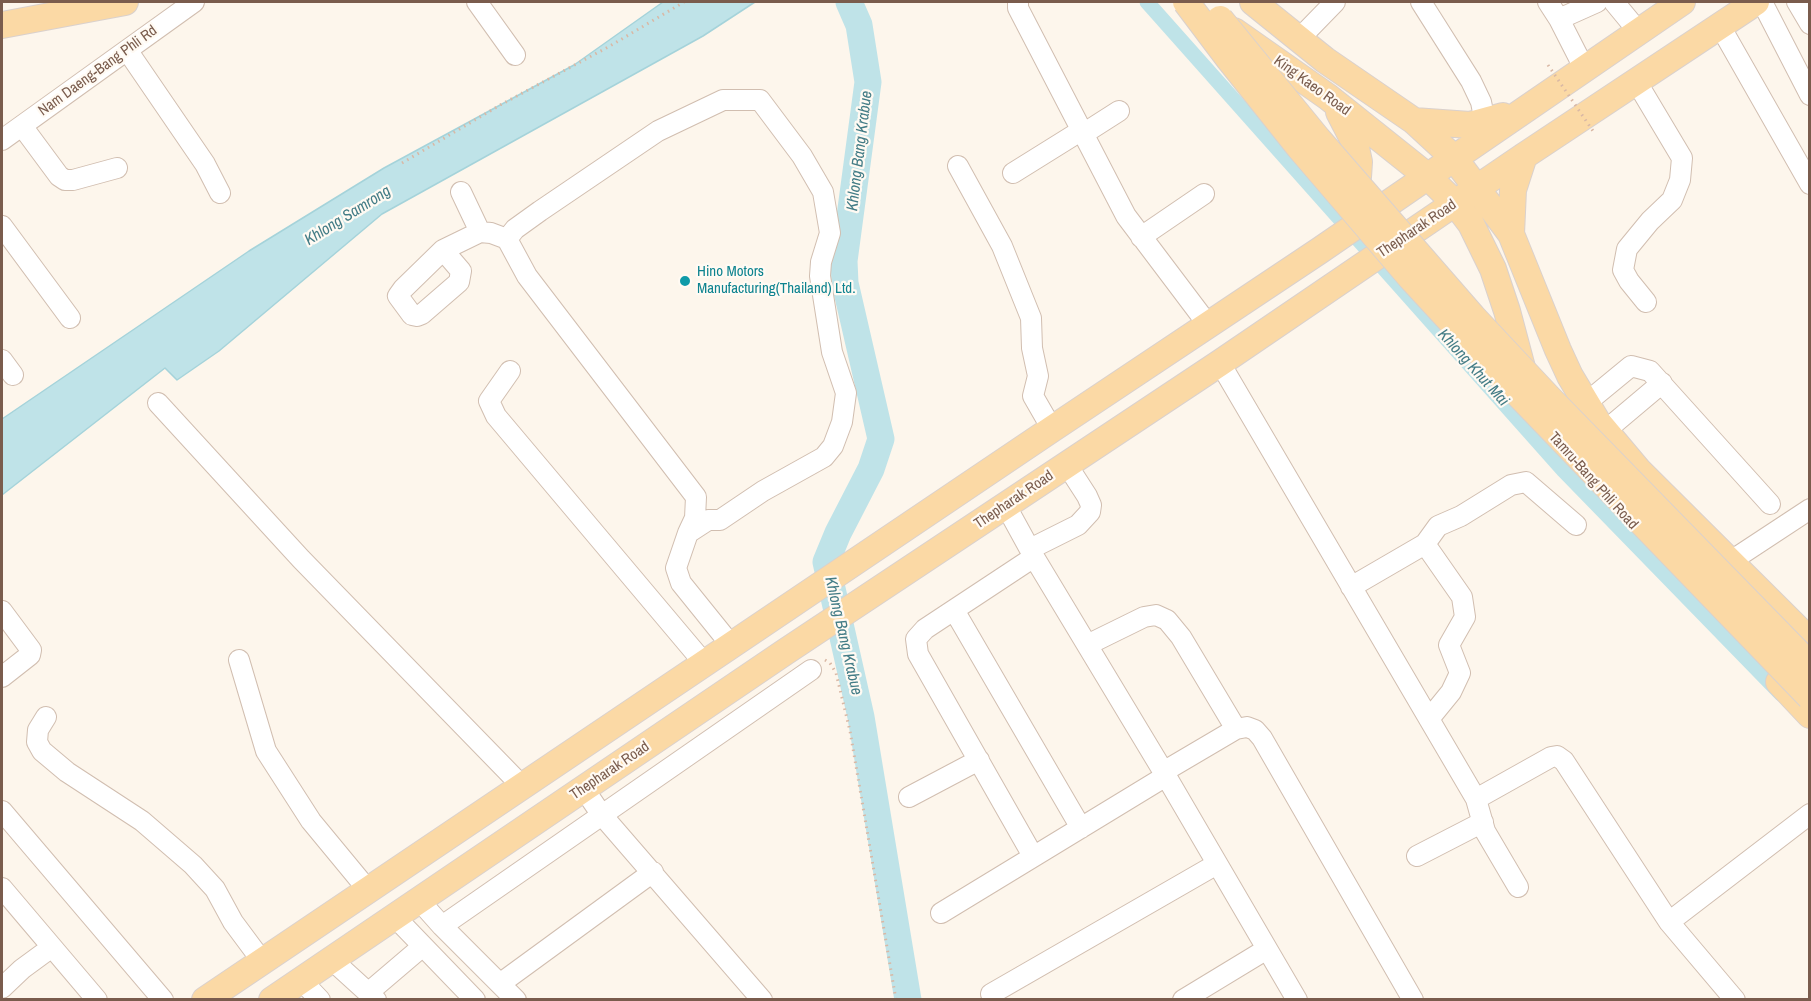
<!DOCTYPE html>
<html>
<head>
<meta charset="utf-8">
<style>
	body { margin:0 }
	#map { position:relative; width:1811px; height:1001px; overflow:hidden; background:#fdf6ec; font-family:"Archivo Narrow",sans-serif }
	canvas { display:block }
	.frame { position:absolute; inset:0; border:3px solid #7a5c4d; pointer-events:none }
</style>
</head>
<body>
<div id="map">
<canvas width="1811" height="1001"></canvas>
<div class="frame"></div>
</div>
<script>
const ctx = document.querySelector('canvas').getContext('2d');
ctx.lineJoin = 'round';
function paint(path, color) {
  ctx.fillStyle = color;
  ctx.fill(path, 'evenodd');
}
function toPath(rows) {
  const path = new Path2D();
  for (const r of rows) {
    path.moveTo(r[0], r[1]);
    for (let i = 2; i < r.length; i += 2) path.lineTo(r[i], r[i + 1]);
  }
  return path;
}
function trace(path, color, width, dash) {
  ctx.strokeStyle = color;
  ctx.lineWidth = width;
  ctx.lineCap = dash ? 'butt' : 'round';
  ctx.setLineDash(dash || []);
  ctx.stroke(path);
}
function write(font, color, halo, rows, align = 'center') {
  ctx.font = font + ' "Archivo Narrow",sans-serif';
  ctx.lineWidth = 4.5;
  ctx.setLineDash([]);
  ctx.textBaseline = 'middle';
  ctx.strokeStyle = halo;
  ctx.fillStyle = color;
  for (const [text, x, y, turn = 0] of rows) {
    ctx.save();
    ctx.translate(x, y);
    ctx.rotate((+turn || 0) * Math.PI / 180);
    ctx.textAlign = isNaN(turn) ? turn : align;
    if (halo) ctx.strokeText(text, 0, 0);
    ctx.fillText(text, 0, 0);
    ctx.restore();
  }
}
const water = toPath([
	[663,2,755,2,703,36,382,214,219,351,177,380,165,368,2,495,2,419,249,251,384,168,574,65,663,2]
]);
paint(water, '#bfe3e8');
trace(water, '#a5d3da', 1.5);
trace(toPath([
	[1147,2,1563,470,1781,694]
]), '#bfe3e8', 15);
trace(toPath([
	[849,2,859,25,868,82,844,261,845,283,881,439,871,469,838,533,826,562,861,717,908,1000]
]), '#bfe3e8', 27);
const minor = toPath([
	[477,2,515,55],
	[1018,2,1018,8,1126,216,1209,326],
	[1421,2,1471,81,1481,102,1485,122],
	[1548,2,1559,19,1597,2],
	[1614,2,1638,31],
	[1762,2,1810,95],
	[1797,2,1810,24],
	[1559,19,1584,68],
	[1720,26,1810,184],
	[1299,39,1335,2],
	[127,50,205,164,220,193],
	[1636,81,1682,158,1680,180,1672,200,1650,221,1627,249,1623,270,1629,281,1646,302],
	[22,126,59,176,65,180,73,180,117,168],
	[1083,134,1119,111],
	[2,140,194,2],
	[958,166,1002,246,1031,318,1032,348,1038,376,1033,396,1052,429],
	[1013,173,1082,130],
	[461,192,480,232],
	[2,226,70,318],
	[1141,237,1204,194],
	[443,250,461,271,459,282,422,314,417,316,412,315,398,296,403,289,443,250,480,232,491,233,507,239],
	[2,360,13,375],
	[1220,363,1476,799,1551,757,1557,756,1564,761,1669,922,1735,1000],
	[510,371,489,401,496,416,704,663],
	[158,403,301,559,521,785],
	[1586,403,1631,366,1650,371,1770,504],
	[1605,431,1662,383],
	[1006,506,1034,557,1166,776,1297,1000],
	[688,533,708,520,720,520,763,491,824,457,833,446,842,422,846,393,832,352,820,276,821,262,830,233,823,192,802,156,760,100,723,100,658,131,540,211,515,229,507,239,527,276,696,497,695,518,688,533,676,568,681,583,731,645],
	[1425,544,1462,597,1465,617,1449,645,1460,673,1451,692,1429,719],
	[1030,549,1078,525,1090,512,1091,505,1087,496,1067,465],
	[1731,561,1810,509],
	[1351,587,1425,544,1438,526,1461,516,1511,485,1526,482,1576,525],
	[954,610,1081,828],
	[2,611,31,650,30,655,2,677],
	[1087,645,1144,617,1156,615,1167,620,1181,637,1236,729],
	[239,660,266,751,311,821,368,890],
	[46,717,38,730,37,742,42,751,67,772,142,821,193,865,215,889,233,922,262,961],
	[1163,772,1236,729,1247,727,1255,730,1262,738,1413,1000],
	[584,789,601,814,762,1000],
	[909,797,979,760],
	[1476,799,1485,831,1518,887],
	[2,811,163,1000],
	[1033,856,918,654,916,639,925,629,1034,557],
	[1417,856,1483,822],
	[2,888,97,1000],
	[418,899,442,926,516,1000],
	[941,913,1166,776],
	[394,916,475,1000],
	[1669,922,1810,814],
	[442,926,811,670],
	[331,959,376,1000],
	[301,980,320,1000],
	[501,983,653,872],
	[2,988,22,969,52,947],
	[369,992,423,946],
	[991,994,1217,864],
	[1183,1000,1267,949]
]);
const major = toPath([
	[1253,2,1325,60,1414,121,1454,158,1511,234,1558,350,1570,376,1597,421,1639,471,1810,641],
	[2,25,125,2],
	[1234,31,1328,97,1427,176,1455,203,1471,224,1493,269,1507,311,1524,375],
	[1339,112,1355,143,1359,162,1358,177,1351,198],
	[1414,121,1470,125,1503,116],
	[1511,234,1513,190,1524,156],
	[1779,682,1810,715],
	[205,1000,1052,429,1319,251,1682,2],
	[272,1000,785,652,1220,363,1524,156,1756,2]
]);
trace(minor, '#d1beb0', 22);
trace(major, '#dad1cd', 28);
trace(toPath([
	[402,163,502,104,610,46,684,2],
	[825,660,830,663,836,673,850,731,896,1000]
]), '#d9b8a5', 3, [1.5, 4.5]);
trace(minor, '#fff', 20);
trace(major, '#fbd9a5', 26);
const majorBridge = toPath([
	[1186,2,1229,59,1299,147,1411,278,1517,393,1810,697],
	[1220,19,1318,139,1473,317,1548,397,1810,665]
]);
trace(majorBridge, '#dad1cd', 28, []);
trace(toPath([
	[1548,65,1593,131]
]), '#d9b8a5', 3, [1.5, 4.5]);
trace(majorBridge, '#fbd9a5', 26);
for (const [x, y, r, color] of [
	[685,281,6,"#0f9aa8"]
]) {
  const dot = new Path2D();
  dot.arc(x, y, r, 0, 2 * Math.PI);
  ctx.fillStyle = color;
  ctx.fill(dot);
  trace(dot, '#fffaf3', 2);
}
write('15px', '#7a5c4d', '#fffaf3', [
	["Nam Daeng-Bang Phli Rd",98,71,-36],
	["King Kaeo Road",1312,86,36],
	["Thepharak Road",1417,229,-34],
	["Tamru-Bang Phli Road",1593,481,48],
	["Thepharak Road",1014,500,-34],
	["Thepharak Road",610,771,-34]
]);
write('15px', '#0d838f', '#fffaf3', [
	["Hino Motors",697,272],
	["Manufacturing(Thailand) Ltd.",697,289]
], 'left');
write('italic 16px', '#437c86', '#fffaf3', [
	["Khlong Bang Krabue",860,151,-83],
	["Khlong Samrong",348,216,-32],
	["Khlong Khut Mai",1473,368,48],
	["Khlong Bang Krabue",843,636,77]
]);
</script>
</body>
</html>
